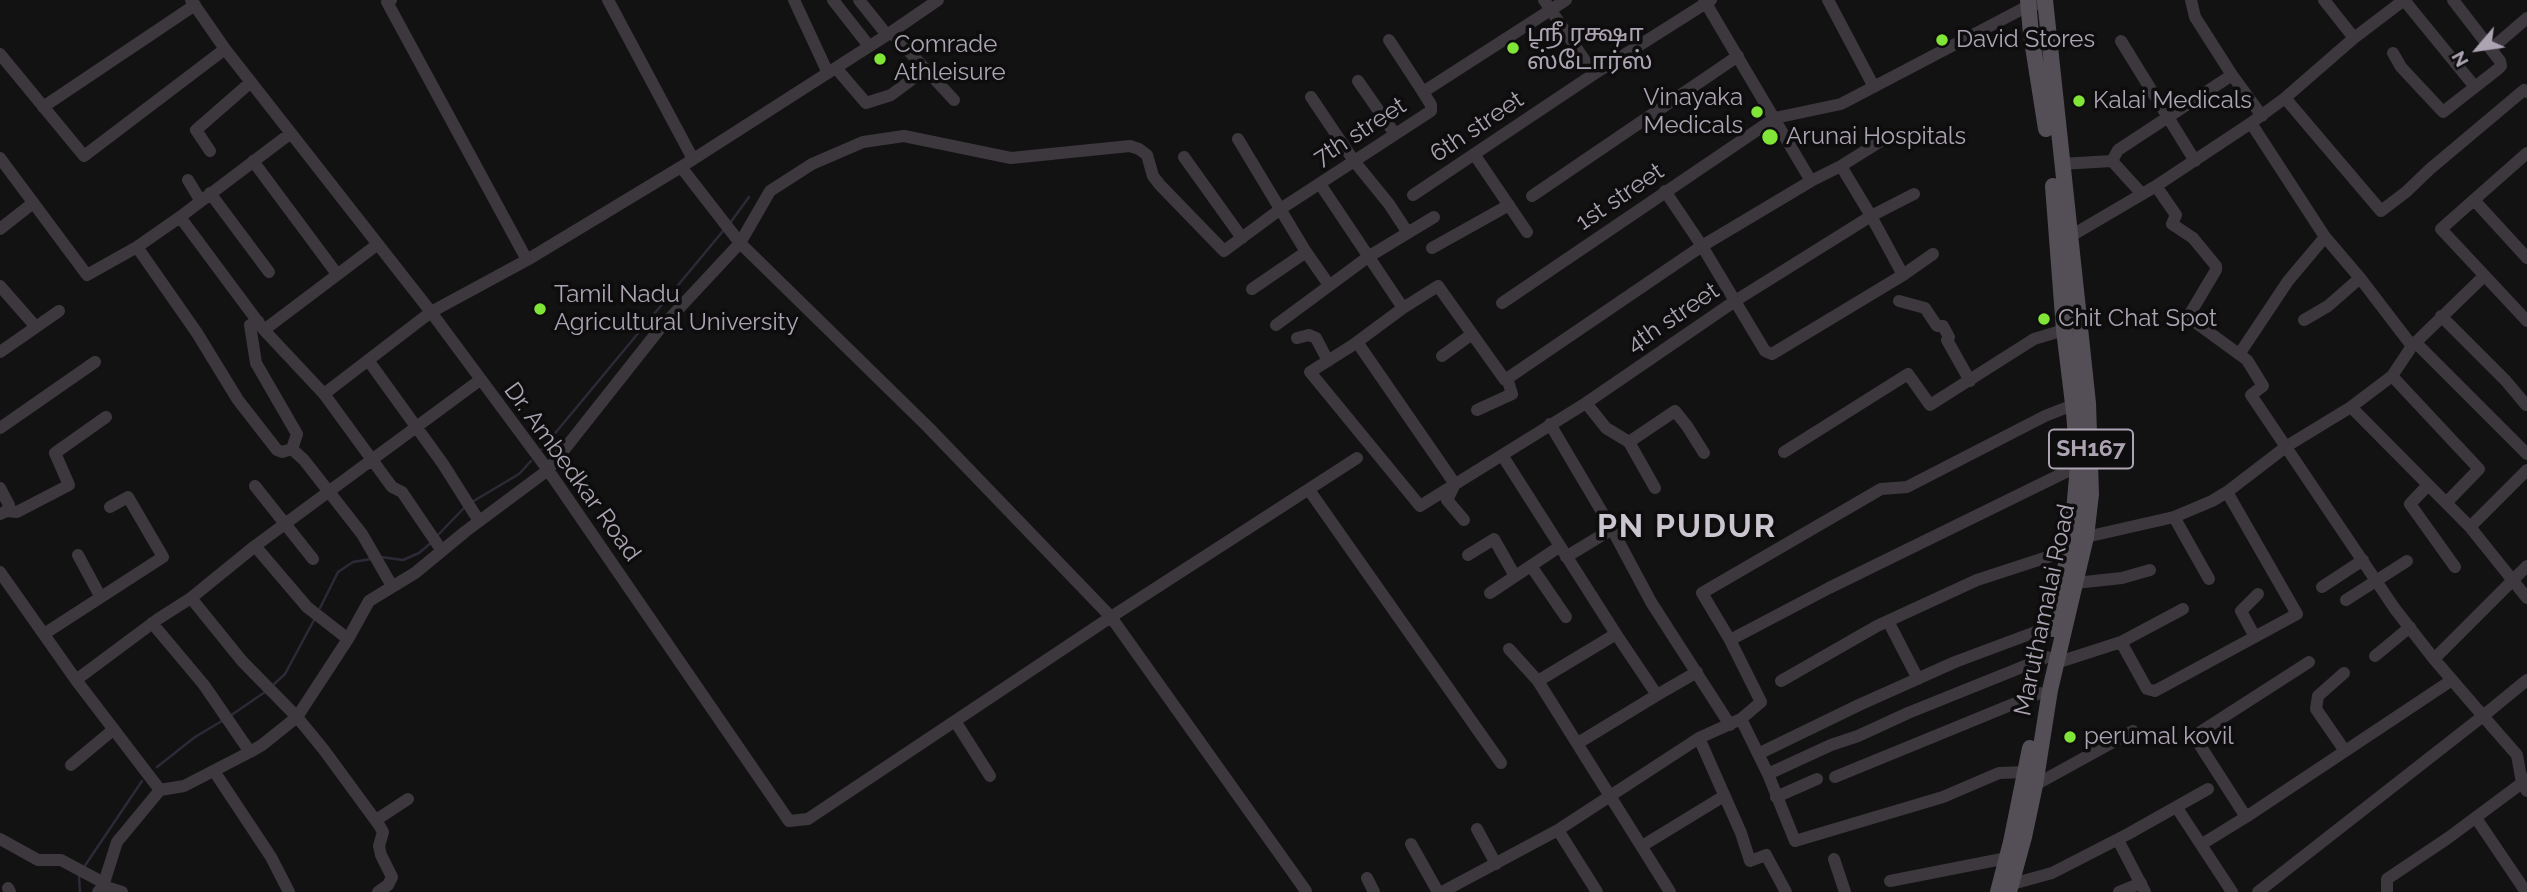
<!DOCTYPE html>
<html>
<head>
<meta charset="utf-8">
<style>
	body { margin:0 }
	#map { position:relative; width:2527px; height:892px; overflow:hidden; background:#131213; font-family:Raleway,sans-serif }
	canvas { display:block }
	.north { position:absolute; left:2443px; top:14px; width:70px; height:70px; -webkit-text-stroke:5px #0e0d0e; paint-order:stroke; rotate:241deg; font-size:19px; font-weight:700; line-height:28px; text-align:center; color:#ada4b3 }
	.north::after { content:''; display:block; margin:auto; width:24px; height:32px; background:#ada4b3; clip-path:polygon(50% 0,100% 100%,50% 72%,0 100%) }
</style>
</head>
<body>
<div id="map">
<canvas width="2527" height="892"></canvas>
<div class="north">N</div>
</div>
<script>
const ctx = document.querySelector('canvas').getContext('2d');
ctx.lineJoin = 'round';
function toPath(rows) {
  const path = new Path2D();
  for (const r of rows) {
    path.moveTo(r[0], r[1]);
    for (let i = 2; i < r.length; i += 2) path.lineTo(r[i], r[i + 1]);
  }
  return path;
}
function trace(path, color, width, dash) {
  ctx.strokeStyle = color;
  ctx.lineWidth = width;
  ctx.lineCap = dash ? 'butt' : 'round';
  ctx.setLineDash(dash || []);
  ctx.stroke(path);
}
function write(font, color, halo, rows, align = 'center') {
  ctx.font = font + ' Raleway,"Noto Sans Tamil",sans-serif';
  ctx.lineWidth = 7;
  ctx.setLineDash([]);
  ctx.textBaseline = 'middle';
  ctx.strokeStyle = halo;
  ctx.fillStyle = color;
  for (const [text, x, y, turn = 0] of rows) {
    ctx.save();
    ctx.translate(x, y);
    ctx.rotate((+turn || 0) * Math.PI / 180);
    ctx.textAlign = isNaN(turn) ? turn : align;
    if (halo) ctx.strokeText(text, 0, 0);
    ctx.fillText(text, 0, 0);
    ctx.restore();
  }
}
trace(toPath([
	[730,223,749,197],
	[542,449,723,231],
	[472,502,519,474,531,461],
	[438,535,465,507],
	[381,557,403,560,419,553,432,542],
	[320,608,338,572,353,562,371,559],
	[273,685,285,674,314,620],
	[230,716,265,692],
	[157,767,195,737,222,721],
	[84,867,142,781],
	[79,877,80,892]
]), '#2e2936', 2.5);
trace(toPath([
	[191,0,225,49,431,312,548,470,789,821,808,819,955,721],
	[391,0,387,2,527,260],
	[608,0,693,159],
	[794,0,828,73],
	[833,0,869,46],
	[859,0,887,35,681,167,740,243,928,427,1111,617,955,721,990,776],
	[1544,0,1594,74],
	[1828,0,1874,87],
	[2191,0,2195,17,2232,75,2262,116],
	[2324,0,2354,38],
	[2404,0,2475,87],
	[891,32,954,100],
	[887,35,938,0],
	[1389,40,1423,92],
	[2121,41,2195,161],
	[2491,49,2527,18],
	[2393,53,2401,67,2443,112,2498,69,2501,66,2500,61,2453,0],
	[0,54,84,156,225,49],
	[836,68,866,103,891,95,926,69],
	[1358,81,1395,134],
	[1311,97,1354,161,1389,204,1408,233],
	[2285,98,2381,211,2406,192,2430,169,2524,90,2527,92],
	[43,107,195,5],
	[2251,123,2285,98,2354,38,2404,0],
	[1238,139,1306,252,1329,285],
	[210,151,196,130,251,82],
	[2527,153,2441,229,2527,321],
	[1474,154,1527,232],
	[1184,157,1242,238],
	[0,158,87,275,137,247,180,217,291,133],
	[253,161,337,274],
	[2112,161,2142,194],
	[2061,164,2112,161,2118,150,2232,75],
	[1841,166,1881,141],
	[188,180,200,200],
	[1320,184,1403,308,1438,286,1505,380,1702,246,1811,181,1704,0],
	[2156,186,2176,215,2172,224,2193,238,2216,266,2216,270,2188,317,2247,360,2263,386,2251,395,2395,609,2434,659,2527,566],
	[1665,191,1702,246,1765,351,1772,354,1903,275],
	[210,193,269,272],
	[1914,194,1871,216,1903,275,1933,254],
	[1413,195,1594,74,1711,0],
	[1532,196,1738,56],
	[2474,200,2527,258],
	[180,217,264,330,378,244],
	[0,229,33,203],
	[2064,238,2069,237,2156,186,2251,123,2325,237,2360,278,2412,346,2392,376,2351,407,2287,446,2227,492,2212,501,2174,517,2086,537,2080,535],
	[137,247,197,333,238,400,277,450,282,452,292,449,304,460,362,534,392,586],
	[1432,248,1509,205],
	[0,286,36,327],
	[1252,289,1306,252],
	[1899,301,1925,308,1937,326,1943,326,1949,337,1947,340,1970,381],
	[1502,303,1775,118,1841,104,2028,6,2035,5],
	[1403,308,1353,345,1310,372,1420,506,1586,403,1735,301,1871,216,1841,166,1811,181],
	[2441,316,2506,381,2526,405],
	[2304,320,2328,306,2360,278],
	[258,321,250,325,256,363,297,434,292,449],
	[1276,325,1368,257,1434,217],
	[264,330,324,394,392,487,402,492,442,551],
	[1297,338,1309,335,1316,338,1328,361],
	[1357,342,1455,484,1447,500,1464,520],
	[2415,342,2527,454],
	[2412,346,2483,277],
	[0,352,59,311],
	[2240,353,2288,281,2325,237],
	[1442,356,1472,334],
	[368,360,443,464,479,521],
	[2392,376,2479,469,2446,503],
	[324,394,431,312,527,260,681,167],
	[1586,403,1606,428,1629,442,1655,488],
	[2351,407,2470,527,2527,598],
	[1477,410,1512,394,1507,378],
	[1550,424,1612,529,1651,602,1730,725],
	[0,428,95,362],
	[1629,442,1675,411,1687,426,1704,453],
	[1784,452,1908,374,1930,405,2034,339,2064,330],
	[1502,455,1616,634,1538,681,1670,892],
	[2428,485,2410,504,2455,567],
	[255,486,313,559],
	[0,488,9,505,7,511,0,514],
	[1309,490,1501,763],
	[7,511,17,512,69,485,55,453,106,417],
	[2174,517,2209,579],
	[2470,527,2527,470],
	[255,546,307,607,348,639],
	[78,555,100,596],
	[1468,555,1494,539,1515,576],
	[1566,557,1612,529],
	[1531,566,1566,617],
	[0,572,76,680,160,790],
	[2075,583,2122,578,2150,570],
	[2322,587,2363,560],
	[1490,593,1559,547],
	[191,598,255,546,480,380],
	[2346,600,2407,561],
	[1888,621,1918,679],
	[152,623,204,685,250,752],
	[44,634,163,557,128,497,110,507],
	[2255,637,2241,611,2258,594],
	[1730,640,1702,593,1881,489,1907,487,2045,416,2073,405],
	[2121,642,2183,609],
	[1509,649,1538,681],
	[2375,656,2410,627],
	[2056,663,2121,642,2147,689,2155,691,2297,614,2227,492],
	[2344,673,2318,696,2316,709,2345,751],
	[76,680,158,619,191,598,242,661,297,717,324,750,379,825,383,832,379,846,381,855,392,877,388,885,378,892],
	[1781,681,1877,626,1977,580,2069,550],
	[1657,695,1697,672],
	[1741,719,1768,774,1795,841,1943,797,1999,773,2026,772],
	[1699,738,1741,833,1750,861,1766,855,1786,892],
	[1578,743,1657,695,1616,634],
	[1758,754,1859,705,1955,662,2054,625],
	[71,765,114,729],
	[214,771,271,857,289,892],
	[1768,774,1831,745,1858,736,1908,713,2047,657],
	[1835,777,2040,693],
	[2527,779,2522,783,2517,755,2483,716,2527,680],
	[2035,785,2133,731],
	[1776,797,1817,779],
	[2177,808,2232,892],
	[2246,817,2194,736,2309,662],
	[2476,818,2526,892],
	[376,820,408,799],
	[1477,829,1496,864],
	[0,839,38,860,61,860,104,883],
	[2118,840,2145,892],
	[1411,844,1438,892],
	[2202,844,2246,817,2452,680],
	[1642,846,1724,796],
	[1834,859,1845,892],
	[1367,878,1374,892],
	[1890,881,2007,858],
	[2004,883,2012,884,2052,873,2128,834,2208,789],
	[103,886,122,892],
	[8,888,10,892],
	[1306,891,1111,617,1357,458],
	[98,892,103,886,117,842,160,790,184,786,250,752,262,745,297,717,348,639,369,601,415,573,466,531,548,470,658,331,740,243,770,191,812,164,863,142,904,136,1011,158,1130,146,1139,149,1147,155,1153,176,1160,185,1224,251,1282,208,1431,111,1431,105,1423,92,1566,0],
	[1442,892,1558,830],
	[1597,892,1558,830,1699,738,1741,719,1761,702,1730,640,1829,588,2078,466],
	[2119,892,2141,883],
	[2258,892,2483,716,2434,659],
	[2387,892,2387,879,2448,838,2522,783,2527,791]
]), '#3c383d', 12);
trace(toPath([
	[2028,0,2031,34,2046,129],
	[2053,186,2064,330,2074,412,2078,466,2072,534,2053,629],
	[1998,892,2011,842,2030,748],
	[2009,892,2024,837,2035,785,2050,690,2086,537,2091,494,2088,403,2045,0]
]), '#544f57', 16);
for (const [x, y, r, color] of [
	[1942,40,7,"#80e537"],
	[1513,48,7,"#80e537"],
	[880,59,7,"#80e537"],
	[2079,101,7,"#80e537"],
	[1757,112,7,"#80e537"],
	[1770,137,9,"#80e537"],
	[540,309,7,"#80e537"],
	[2044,319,7,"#80e537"],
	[2070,737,7,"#80e537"]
]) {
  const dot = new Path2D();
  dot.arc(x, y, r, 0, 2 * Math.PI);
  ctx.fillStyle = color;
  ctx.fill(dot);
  trace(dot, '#0e0d0e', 2.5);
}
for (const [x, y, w] of [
	[2091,449,84]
]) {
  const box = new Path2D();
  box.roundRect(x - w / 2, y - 19.5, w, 39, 5);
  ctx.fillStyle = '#0e0d0e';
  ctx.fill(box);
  trace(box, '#ada4b3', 2);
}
write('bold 23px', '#ada4b3', null, [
	["SH167",2091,449]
]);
write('24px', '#ada4b3', '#0e0d0e', [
	["ஶ்ரீ ரக்ஷா",1527,34],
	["ஸ்டோர்ஸ்",1527,62],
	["David Stores",1956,40],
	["Comrade",894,45],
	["Athleisure",894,73],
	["Vinayaka",1743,98,"right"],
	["Medicals",1743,126,"right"],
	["Kalai Medicals",2093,101],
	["Arunai Hospitals",1786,137],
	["Tamil Nadu",554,295],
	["Agricultural University",554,323],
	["Chit Chat Spot",2058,319],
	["perumal kovil",2084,737]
], 'left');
write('24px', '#ada4b3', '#0e0d0e', [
	["6th street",1477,127,-34],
	["7th street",1360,132,-33],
	["1st street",1620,197,-34],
	["4th street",1673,318,-34],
	["Dr. Ambedkar Road",572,472,54],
	["Maruthamalai Road",2045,610,-78]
]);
ctx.letterSpacing = '2px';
write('bold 32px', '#cbc5cf', '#0e0d0e', [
	["PN PUDUR",1687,527]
]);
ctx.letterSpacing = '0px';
</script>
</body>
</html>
